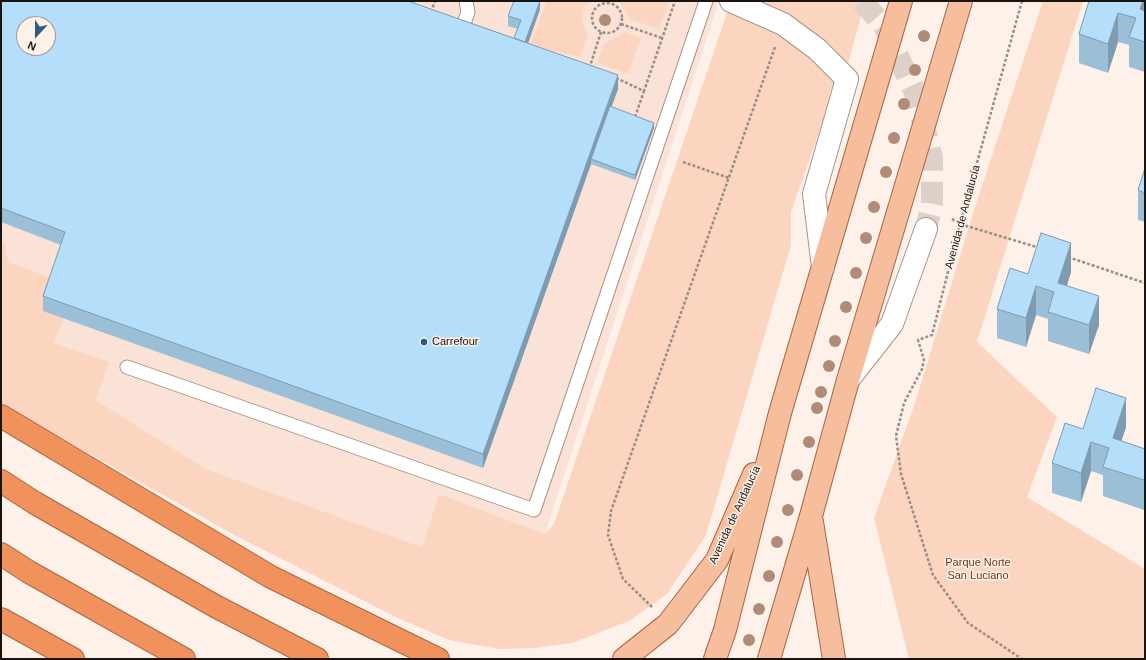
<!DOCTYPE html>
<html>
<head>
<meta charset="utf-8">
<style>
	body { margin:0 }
	#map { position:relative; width:1146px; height:660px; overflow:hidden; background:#fef1e9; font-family:Arial,sans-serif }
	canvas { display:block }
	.frame { position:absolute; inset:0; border:2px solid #1a1411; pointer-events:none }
	.north { position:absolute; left:16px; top:16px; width:40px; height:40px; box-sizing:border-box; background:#fef1e9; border:1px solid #a39993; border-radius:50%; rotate:202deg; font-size:11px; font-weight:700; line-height:16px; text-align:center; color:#1a1411 }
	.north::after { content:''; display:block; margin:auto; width:14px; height:18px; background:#2c5e7c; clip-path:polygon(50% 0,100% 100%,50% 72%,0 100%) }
</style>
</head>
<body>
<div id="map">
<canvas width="1146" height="660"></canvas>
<div class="frame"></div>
<div class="north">N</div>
</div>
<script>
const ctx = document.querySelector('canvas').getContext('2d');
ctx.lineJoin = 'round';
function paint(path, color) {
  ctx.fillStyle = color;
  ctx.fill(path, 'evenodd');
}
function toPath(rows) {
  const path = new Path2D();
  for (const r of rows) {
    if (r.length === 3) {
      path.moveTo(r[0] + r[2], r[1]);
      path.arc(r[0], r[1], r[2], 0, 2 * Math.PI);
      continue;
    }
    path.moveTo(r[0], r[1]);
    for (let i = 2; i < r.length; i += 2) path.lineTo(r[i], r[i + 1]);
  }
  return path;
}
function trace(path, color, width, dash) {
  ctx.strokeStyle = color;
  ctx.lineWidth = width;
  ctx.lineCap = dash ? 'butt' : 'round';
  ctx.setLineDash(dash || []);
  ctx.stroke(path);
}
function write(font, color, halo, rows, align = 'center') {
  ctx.font = font + ' Arial,sans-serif';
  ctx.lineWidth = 3;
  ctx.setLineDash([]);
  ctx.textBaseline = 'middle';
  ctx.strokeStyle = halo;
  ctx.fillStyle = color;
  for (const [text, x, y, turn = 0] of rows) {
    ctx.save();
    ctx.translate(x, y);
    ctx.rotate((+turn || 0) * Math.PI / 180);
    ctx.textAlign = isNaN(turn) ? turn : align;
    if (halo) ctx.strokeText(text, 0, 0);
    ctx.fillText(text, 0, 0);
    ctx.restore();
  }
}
paint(toPath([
	[1,1,719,1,545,534,439,494,422,547,206,469,96,400,109,362,1,326],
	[24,24,48,24,48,48,24,48]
]), '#fbe2d6');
paint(toPath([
	[547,1,592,1,585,6,582,19,584,28,588,34,580,57,530,45],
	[617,1,669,1,659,29,630,19,620,3],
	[731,1,865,1,849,60,830,91,828,107,791,212,791,245,706,535,667,594,629,621,572,643,535,648,499,649,449,640,400,619,236,536,1,404,1,242,5,243,8,262,54,279,64,318,54,343,109,362,96,400,206,469,422,547,439,494,545,534,554,524],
	[1043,1,1083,1,977,342,1057,417,1027,497,1145,569,1145,659,909,659,874,518,916,400,973,213],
	[625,32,641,38,628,74,597,63,604,44]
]), '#fcd5c1');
trace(toPath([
	[862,1,884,26,916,95,932,158,932,203,926,229]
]), '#dcd0c9', 22, [22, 11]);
const lane = toPath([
	[461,32,468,12,466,1],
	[127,367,534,510,706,1]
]);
const street = toPath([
	[731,1,783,24,817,49,847,79,814,194,823,267],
	[848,380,892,324,926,229]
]);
const primary = toPath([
	[812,522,834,659],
	[624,659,668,624,717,560,754,474],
	[715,659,725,630,780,413,901,1],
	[769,659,811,516,848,380,961,1]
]);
const highway = toPath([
	[1,416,271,577,438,659],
	[1,481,35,503,215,606,317,659],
	[1,554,29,572,184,659],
	[1,619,73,659]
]);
trace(lane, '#a4958c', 15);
trace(street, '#a4958c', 24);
trace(primary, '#a66642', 24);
trace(highway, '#a66642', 24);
trace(toPath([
	[1022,1,960,224,932,335,918,340,924,360,922,369,904,403,896,436,901,474,933,575,968,623,1022,659],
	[607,18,15],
	[431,12,435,1],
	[621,24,662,38],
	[592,67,590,66,601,32],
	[616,78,644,91,675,1],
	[635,117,644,91],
	[683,162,729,178],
	[952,219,960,224,1040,248],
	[1068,257,1145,283],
	[652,607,623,579,608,535,611,511,775,47]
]), '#988e88', 2.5, [3, 2]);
trace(lane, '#fff', 13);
trace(street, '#fff', 22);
trace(primary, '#f7be9e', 22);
trace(highway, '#f1925d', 22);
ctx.fillStyle = '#b08c77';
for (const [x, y] of [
	[605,20],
	[924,36],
	[915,70],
	[904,104],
	[894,138],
	[886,172],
	[874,207],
	[866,238],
	[856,273],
	[846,307],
	[835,341],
	[829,366],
	[821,392],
	[817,408],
	[809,442],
	[797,475],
	[788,510],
	[777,542],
	[769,576],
	[759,609],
	[749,640]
]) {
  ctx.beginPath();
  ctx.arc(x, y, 6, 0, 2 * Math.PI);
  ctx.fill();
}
paint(toPath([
	[1,1,410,1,410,2,514,38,518,29,508,26,508,16,540,1,540,9,528,43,618,89,611,107,654,128,635,180,591,164,483,468,43,311,43,296,61,245,1,222],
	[1089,1,1145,1,1145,72,1129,67,1129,45,1118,42,1108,73,1079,63,1079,34],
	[1145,168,1145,222,1138,220,1138,190],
	[1071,272,1067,286,1099,325,1089,354,1048,341,1048,319,1036,315,1026,347,997,338,997,309,1028,274],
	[1126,427,1121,441,1145,449,1145,507,1144,510,1103,496,1103,475,1091,471,1081,502,1052,493,1052,463,1083,429]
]), '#9bbfd7');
paint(toPath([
	[540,1,540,9,524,55,524,45],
	[1143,1,1145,1,1145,23,1140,9],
	[1118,13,1118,42,1108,73,1108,44],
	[618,75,618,89,593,159,591,159,591,164,483,468,483,454],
	[654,123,654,128,635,180,635,175],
	[1071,243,1071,272,1058,312,1058,283],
	[1036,286,1036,315,1026,347,1026,318],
	[1099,296,1099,325,1089,354,1089,325],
	[1126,398,1126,427,1113,467,1113,438],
	[1091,442,1091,471,1081,502,1081,473],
	[1145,478,1145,507,1144,510,1144,480]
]), '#7e9baf');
const building = toPath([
	[1,1,408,1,618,75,483,454,43,296,65,232,1,208,1,1],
	[24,24,48,24,48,48,24,48,24,24],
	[514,1,540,1,525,42,514,38,521,20,508,16,514,1],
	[1089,1,1143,1,1140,9,1145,11,1145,42,1129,37,1136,18,1118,13,1108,44,1079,34,1089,1],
	[610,106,654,123,635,175,591,159,610,106],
	[1145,168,1145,193,1138,190,1145,168],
	[1041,233,1071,243,1058,283,1099,296,1089,325,1048,312,1054,292,1036,286,1026,318,997,309,1010,268,1028,274,1041,233],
	[1096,388,1126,398,1113,438,1145,449,1145,478,1144,480,1103,467,1109,448,1091,442,1081,473,1052,463,1065,423,1083,429,1096,388]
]);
paint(building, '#b4defa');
trace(building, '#7e9baf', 1);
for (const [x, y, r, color] of [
	[424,342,4,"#2c5e7c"]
]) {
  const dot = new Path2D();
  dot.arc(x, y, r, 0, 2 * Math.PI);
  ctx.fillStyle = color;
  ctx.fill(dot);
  trace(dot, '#fef1e9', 1.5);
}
write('11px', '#1a1411', '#fef1e9', [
	["Avenida de Andalucía",963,217,-75],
	["Avenida de Andalucía",735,515,-65]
]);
write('11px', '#1a1411', '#fef1e9', [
	["Carrefour",432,342]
], 'left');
write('11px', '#703a19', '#fef1e9', [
	["Parque Norte",978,563],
	["San Luciano",978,576]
]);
</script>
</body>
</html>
